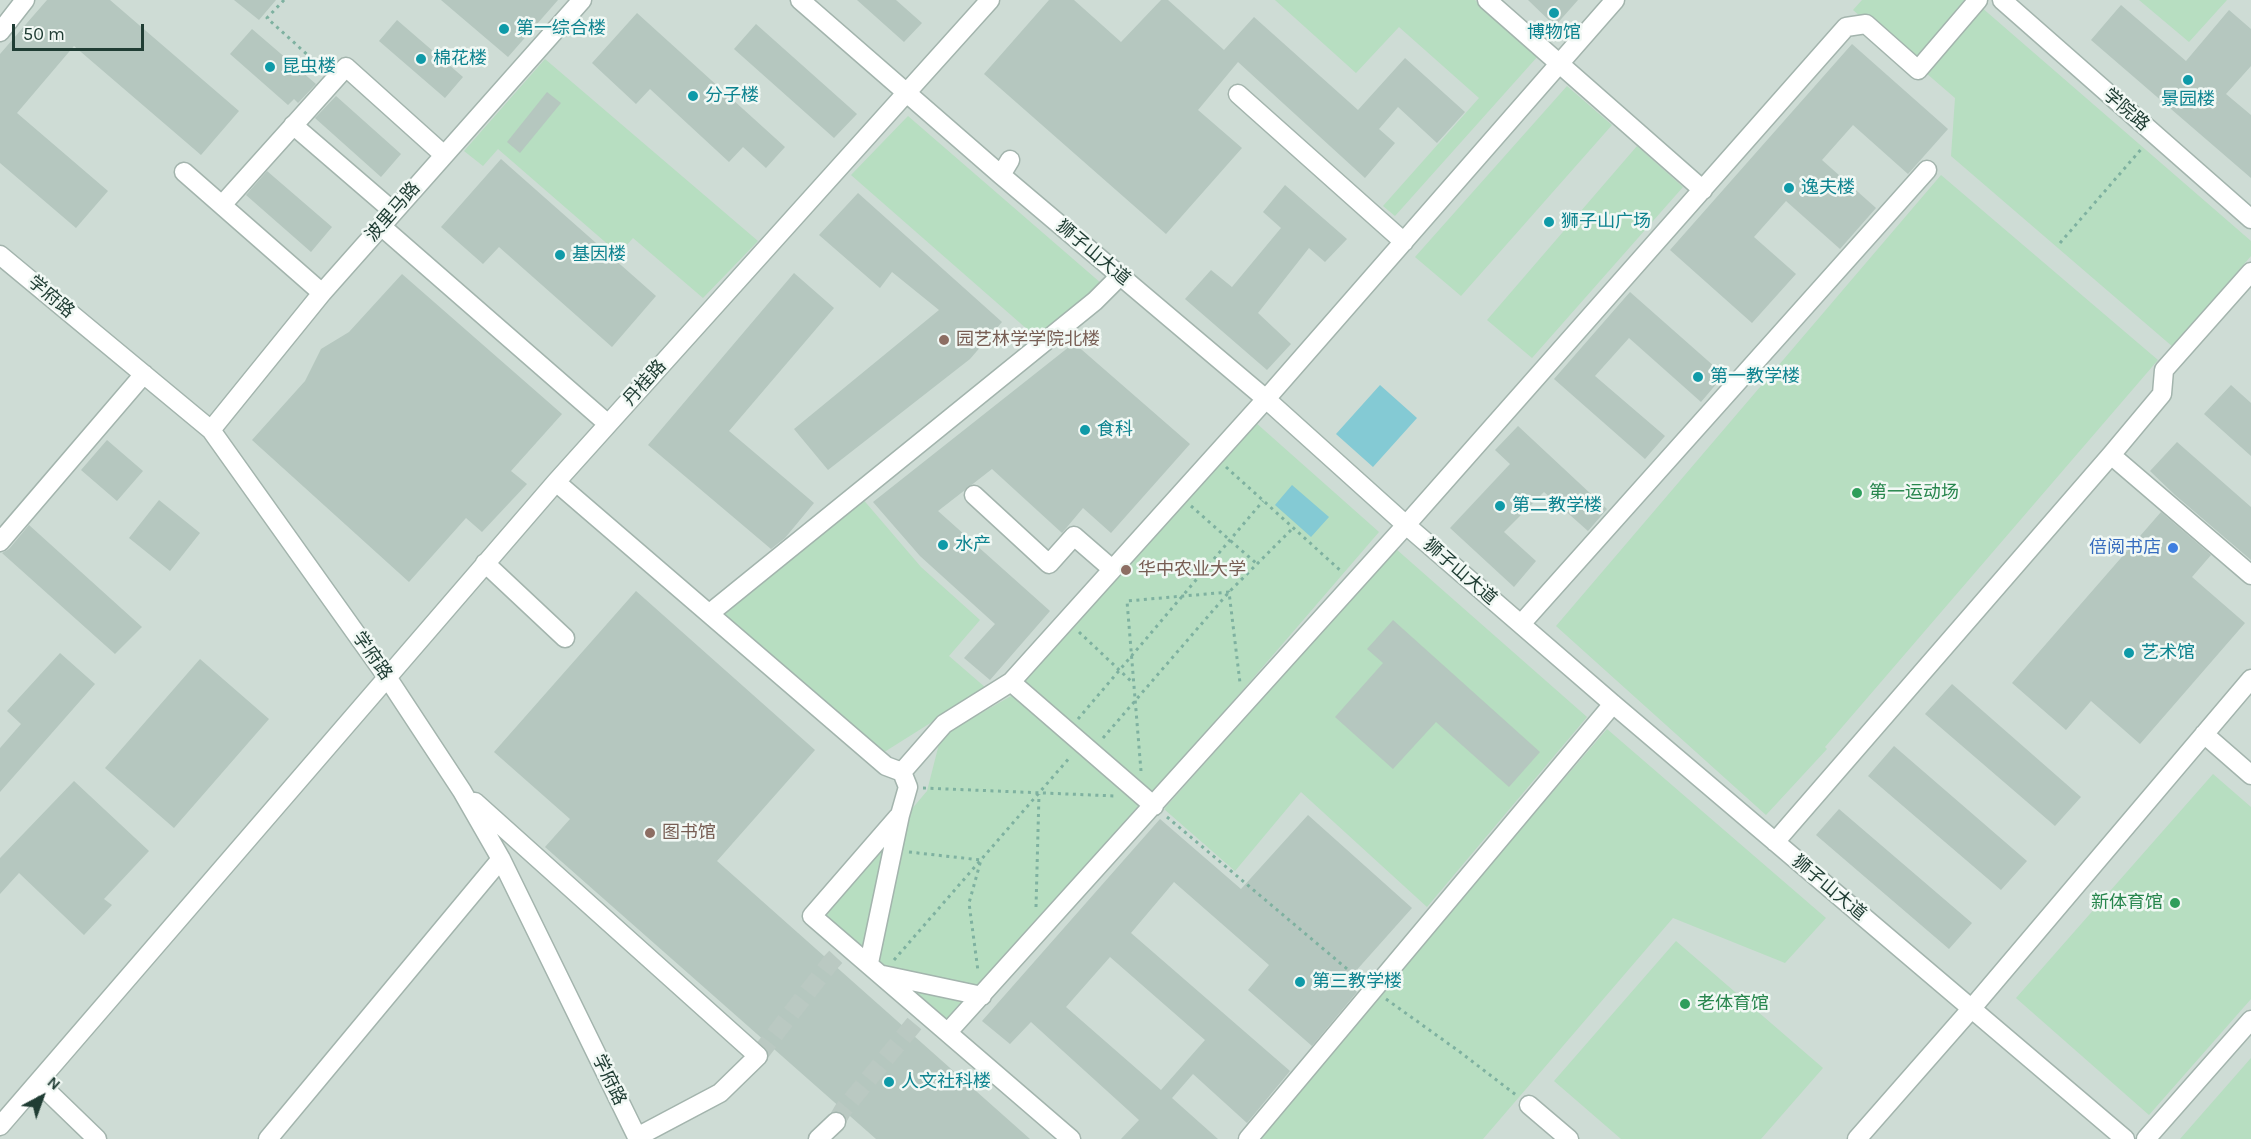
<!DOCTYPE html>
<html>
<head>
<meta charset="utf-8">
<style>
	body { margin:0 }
	#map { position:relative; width:2251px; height:1139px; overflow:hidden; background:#e0ece6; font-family:Karla,sans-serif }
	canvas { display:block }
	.north { position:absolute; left:12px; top:1067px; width:60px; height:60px; -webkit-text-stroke:4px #f1f8f4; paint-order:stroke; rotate:41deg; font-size:16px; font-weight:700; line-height:24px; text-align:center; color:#203d34 }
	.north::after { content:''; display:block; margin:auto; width:21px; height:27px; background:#203d34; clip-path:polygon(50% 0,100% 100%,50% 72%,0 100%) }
	.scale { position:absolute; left:12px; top:24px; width:132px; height:27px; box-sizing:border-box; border:3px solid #203d34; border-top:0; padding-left:8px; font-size:18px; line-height:21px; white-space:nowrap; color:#203d34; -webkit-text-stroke:4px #f1f8f4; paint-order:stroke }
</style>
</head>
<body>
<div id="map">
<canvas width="2251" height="1139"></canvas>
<div class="north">N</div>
<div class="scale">50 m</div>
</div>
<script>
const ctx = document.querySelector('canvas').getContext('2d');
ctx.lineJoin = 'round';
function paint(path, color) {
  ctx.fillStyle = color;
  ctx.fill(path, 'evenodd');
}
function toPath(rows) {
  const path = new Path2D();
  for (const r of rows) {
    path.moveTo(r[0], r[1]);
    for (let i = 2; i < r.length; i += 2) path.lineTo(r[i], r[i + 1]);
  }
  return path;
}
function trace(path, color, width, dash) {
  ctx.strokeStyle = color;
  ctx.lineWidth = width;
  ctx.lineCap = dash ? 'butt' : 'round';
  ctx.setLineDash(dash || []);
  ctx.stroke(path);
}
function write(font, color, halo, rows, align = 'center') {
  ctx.font = font + ' Karla,"Noto Sans SC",sans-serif';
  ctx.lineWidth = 5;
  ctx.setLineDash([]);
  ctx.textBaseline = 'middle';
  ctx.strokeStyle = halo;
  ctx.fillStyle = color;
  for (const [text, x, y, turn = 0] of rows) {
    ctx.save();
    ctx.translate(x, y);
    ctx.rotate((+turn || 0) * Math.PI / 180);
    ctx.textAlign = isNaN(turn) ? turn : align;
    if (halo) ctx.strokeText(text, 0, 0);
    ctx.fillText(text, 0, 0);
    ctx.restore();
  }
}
paint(toPath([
	[0,0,2251,0,2251,1139,0,1139]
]), '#cedcd5');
paint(toPath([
	[1275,0,1475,0,1538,56,1395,216,1383,206,1479,98,1399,27,1356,73],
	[1862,0,1973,0,2251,241,2251,256,2173,347,1951,156,1955,98,1853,10],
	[2139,0,2227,0,2189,42],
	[545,59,758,241,703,298,633,238,619,254,498,149,483,166,464,151],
	[1567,86,1612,125,1461,296,1415,257],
	[908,116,1102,284,1036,337,851,175],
	[1637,146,1683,187,1532,358,1487,320],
	[1941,175,2158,360,1825,747,1827,749,1766,815,1556,626],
	[1255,422,1379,532,1142,807,948,1023,823,914,927,791,941,736,1011,696],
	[861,497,921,567,980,620,949,656,986,688,878,756,719,614],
	[1396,549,1587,717,1427,907,1301,792,1235,871,1164,809],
	[1607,729,1826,918,1785,963,1673,918,1483,1139,1254,1139],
	[2213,774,2251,807,2251,999,2149,1115,2016,998],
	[1676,941,1823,1068,1761,1139,1621,1139,1554,1081],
	[2251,1058,2251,1139,2180,1139]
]), '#b7dec1');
paint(toPath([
	[1380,385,1417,418,1373,467,1336,434],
	[1292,485,1329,517,1311,537,1275,505]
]), '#84cad4');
paint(toPath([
	[47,0,110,0,239,111,201,155,74,46,17,113,108,191,76,228,0,163,0,54],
	[234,0,276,0,259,20],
	[441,0,558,0,508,57],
	[857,0,896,0,922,23,904,42],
	[1049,0,1074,0,1121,42,1161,0,1168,0,1224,50,1254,17,1358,110,1405,58,1465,112,1437,143,1398,107,1379,129,1395,143,1365,178,1238,62,1198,110,1242,148,1166,234,984,74],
	[1528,0,1578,0,1555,26],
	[2121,5,2186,61,2229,10,2251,29,2251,66,2226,94,2251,115,2251,178,2091,40],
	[637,13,785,147,766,168,743,147,729,162,650,89,636,104,592,63],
	[397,20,463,77,445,98,379,41],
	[756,24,857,114,834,138,734,49],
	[252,29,316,84,298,103,294,99,288,105,230,54],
	[1852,44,1948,129,1908,174,1853,125,1822,160,1876,208,1840,249,1786,201,1754,237,1796,274,1752,323,1670,250],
	[547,92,561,103,520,153,507,142],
	[336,96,401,154,381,177,315,118],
	[501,159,656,296,612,347,499,247,483,264,441,227],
	[267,171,332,227,311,252,246,195],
	[1285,185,1347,239,1325,262,1309,248,1258,313,1291,344,1267,370,1185,299,1211,270,1232,287,1281,228,1263,212],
	[858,193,1002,322,970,359,828,470,794,429,939,310,892,272,880,288,819,235],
	[794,273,834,308,729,431,814,503,785,538,771,549,648,445],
	[402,274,562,414,511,471,527,484,482,532,466,518,409,582,252,440,305,381,321,349,349,332],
	[1630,292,1724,375,1701,402,1629,338,1595,376,1665,436,1645,459,1554,379],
	[1074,343,1190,444,1111,533,1083,508,1062,533,992,469,938,511,1050,611,990,680,964,658,995,624,920,556,873,502],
	[2231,385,2251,403,2251,456,2204,414],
	[1518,426,1607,509,1588,531,1544,492,1504,532,1536,561,1514,587,1450,528,1510,464,1495,450],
	[107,440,143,471,117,501,81,470],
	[2177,442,2251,507,2251,560,2175,495,2150,471],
	[159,500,200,533,170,571,129,538],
	[2161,512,2211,555,2192,577,2245,623,2140,744,2091,701,2066,730,2012,683],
	[29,525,142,627,115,654,2,553,9,549],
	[636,591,815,750,717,861,1030,1139,876,1139,545,847,570,819,494,752],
	[1393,620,1540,752,1509,787,1436,722,1393,769,1335,717,1383,663,1367,649],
	[60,653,95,684,0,792,0,748,21,724,7,711],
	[200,659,269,719,174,828,105,768],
	[1952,684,2081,797,2055,826,1925,714],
	[1894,746,2027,861,2001,890,1868,776],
	[74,781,149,851,104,899,112,905,84,935,19,873,0,894,0,858],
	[1839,809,1972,923,1949,949,1816,835],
	[1308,815,1412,908,1346,982,1357,992,1312,1046,1248,990,1269,965,1174,882,1131,933,1290,1071,1247,1123,1193,1074,1172,1098,1218,1139,1121,1139,1139,1120,1031,1022,1010,1044,982,1021,1160,819,1241,889],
	[1110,957,1205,1040,1161,1090,1066,1007]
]), '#b5c7bf');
trace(toPath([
	[758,1056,831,962,847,945],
	[836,1122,843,1110,924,1012]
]), '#bac9c2', 18, [18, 9]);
const minor = toPath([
	[800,0,1001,175,1266,399,1406,525,1613,704,2125,1139],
	[1487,0,1703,190],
	[2002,0,2251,219],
	[0,32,25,0],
	[1238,94,1404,242],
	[293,125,394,212],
	[184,172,322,293],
	[1001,175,1010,160],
	[222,205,346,67,444,155],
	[381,226,608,424],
	[0,255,211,430,387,677,462,791,501,859,638,1139],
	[211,430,322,293,582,0],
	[2111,455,2251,575],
	[556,482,886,766,902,772,908,787,900,815,869,963],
	[974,495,1049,564,1074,536,1112,569],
	[0,542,144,374],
	[485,563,565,638],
	[710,613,1095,301,1120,276],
	[1521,624,1927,170],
	[1011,682,1154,806],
	[2204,734,2251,775],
	[902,772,944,724,1011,682,1266,399,1615,0],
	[475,802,758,1056,720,1093,637,1137],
	[898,817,812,916,1071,1139],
	[1775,842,2111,455,2162,394,2164,370,2251,272],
	[883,975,982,996],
	[948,1032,1406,525,1846,27,1866,24,1918,70,1978,0],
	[38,1082,97,1139],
	[1529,1105,1569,1139],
	[0,1126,556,482,990,0],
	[268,1139,501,859],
	[818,1139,836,1122],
	[1248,1139,1613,704],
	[1857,1139,1972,1008,2251,679],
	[2146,1139,2251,1020]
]);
trace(minor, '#a3b4ad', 21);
trace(toPath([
	[284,0,267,18,322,68],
	[2060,243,2143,147],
	[1226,467,1341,571],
	[1191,506,1257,564],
	[1079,632,1133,683],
	[1078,719,1263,501],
	[1103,738,1229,592,1293,528],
	[1141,771,1127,601,1229,592,1240,683],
	[923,788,1115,796],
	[1167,817,1359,979],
	[909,852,981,860,969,903,978,971],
	[1036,907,1039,794],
	[894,960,1071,756],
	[1386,999,1460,1052,1516,1095]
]), '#7eb1a0', 3, [3, 4.5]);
trace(minor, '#fff', 18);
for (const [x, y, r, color] of [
	[1554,13,6,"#0f9aa8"],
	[504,29,6,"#0f9aa8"],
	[421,59,6,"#0f9aa8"],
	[270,67,6,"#0f9aa8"],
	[2188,80,6,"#0f9aa8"],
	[693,96,6,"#0f9aa8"],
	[1789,188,6,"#0f9aa8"],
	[1549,222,6,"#0f9aa8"],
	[560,255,6,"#0f9aa8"],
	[944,340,6,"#8d6e63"],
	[1698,377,6,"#0f9aa8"],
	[1085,430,6,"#0f9aa8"],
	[1857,493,6,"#2e9e5b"],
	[1500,506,6,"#0f9aa8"],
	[943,545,6,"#0f9aa8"],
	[2173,548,6,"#3f7fe0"],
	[1126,570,6,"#8d6e63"],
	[2129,653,6,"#0f9aa8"],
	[650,833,6,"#8d6e63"],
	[2175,903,6,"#2e9e5b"],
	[1300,982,6,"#0f9aa8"],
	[1685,1004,6,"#2e9e5b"],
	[889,1082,6,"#0f9aa8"]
]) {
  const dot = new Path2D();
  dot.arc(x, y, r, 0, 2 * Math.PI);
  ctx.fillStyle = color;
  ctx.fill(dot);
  trace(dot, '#f1f8f4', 2);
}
write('18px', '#0d838f', '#f1f8f4', [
	["第一综合楼",516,29],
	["博物馆",1554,33,"center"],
	["棉花楼",433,59],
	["昆虫楼",282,67],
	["分子楼",705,96],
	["景园楼",2188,100,"center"],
	["逸夫楼",1801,188],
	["狮子山广场",1561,222],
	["基因楼",572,255],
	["第一教学楼",1710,377],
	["食科",1097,430],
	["第二教学楼",1512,506],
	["水产",955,545],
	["艺术馆",2141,653],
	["第三教学楼",1312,982],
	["人文社科楼",901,1082]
], 'left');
write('18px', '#203d34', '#f1f8f4', [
	["学院路",2126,110,41],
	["波里马路",393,212,-49],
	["狮子山大道",1093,253,40],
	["学府路",51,297,40],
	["丹桂路",645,383,-48],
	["狮子山大道",1460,572,41],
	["学府路",372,656,55],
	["狮子山大道",1829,888,40],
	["学府路",609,1080,64]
]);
write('18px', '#785e54', '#f1f8f4', [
	["园艺林学学院北楼",956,340],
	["华中农业大学",1138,570],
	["图书馆",662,833]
], 'left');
write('18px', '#27864d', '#f1f8f4', [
	["第一运动场",1869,493],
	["新体育馆",2163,903,"right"],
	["老体育馆",1697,1004]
], 'left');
write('18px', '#366cbe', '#f1f8f4', [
	["倍阅书店",2161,548]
], 'right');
</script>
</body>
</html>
